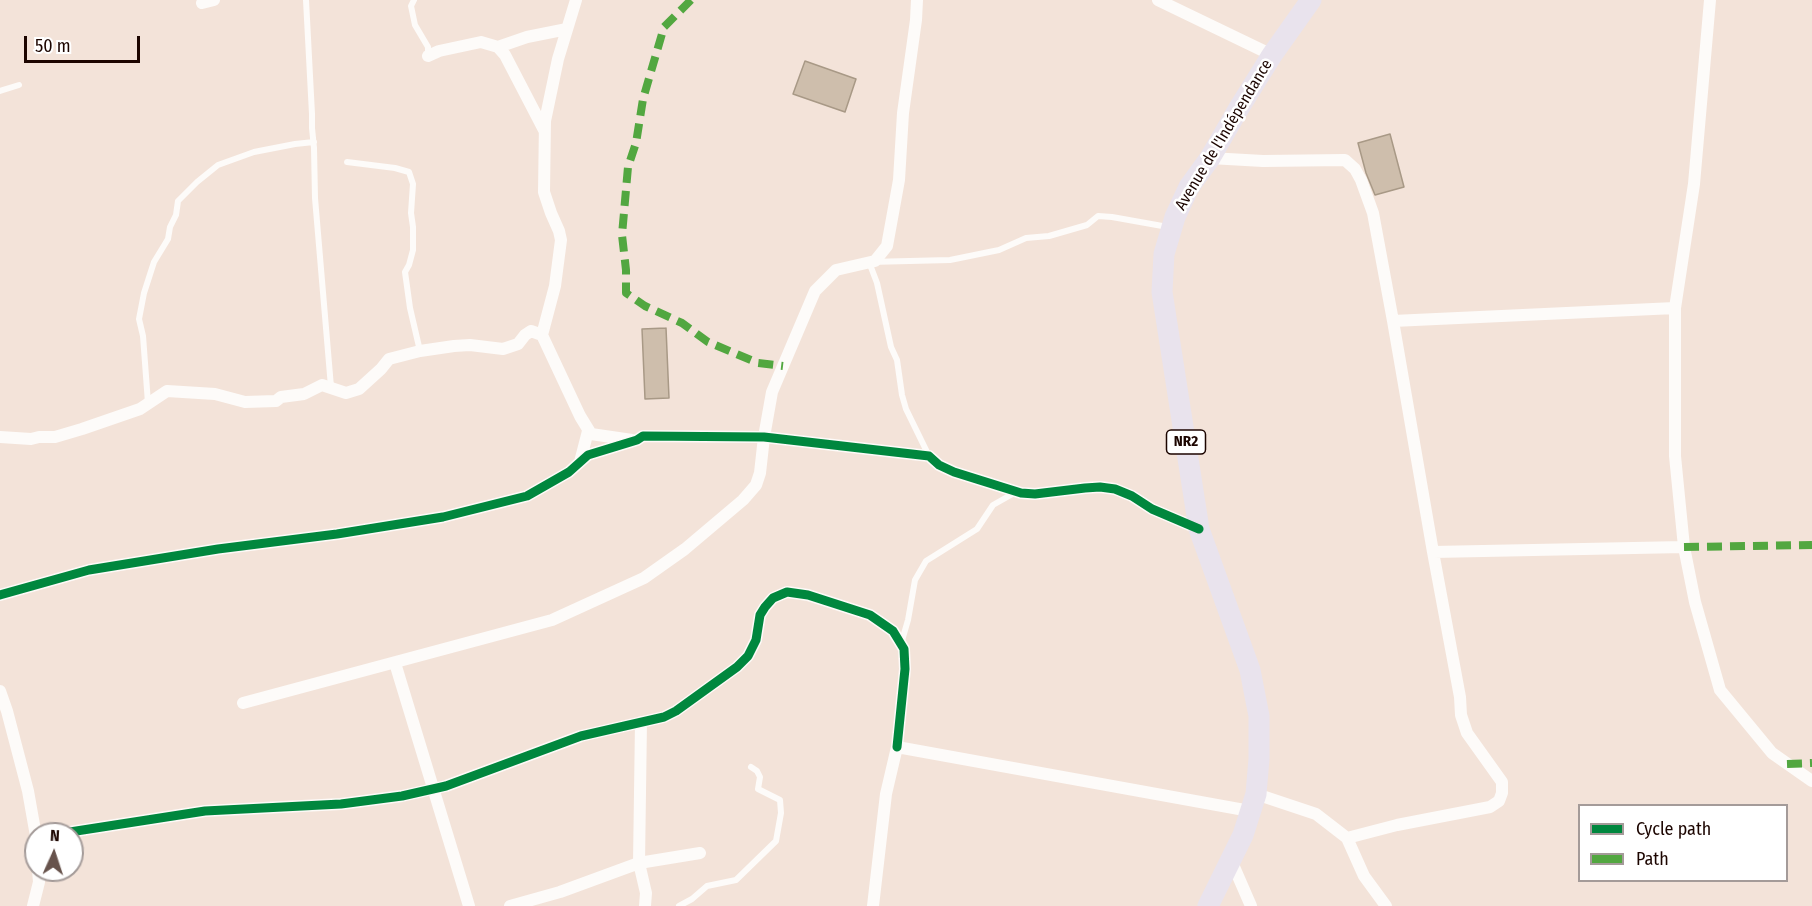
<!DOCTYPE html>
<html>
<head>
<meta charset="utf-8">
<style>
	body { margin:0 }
	#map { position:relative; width:1812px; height:906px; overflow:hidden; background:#f3e3d9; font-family:"Fira Sans Condensed",sans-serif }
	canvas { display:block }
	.legend { position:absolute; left:1578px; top:804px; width:210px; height:78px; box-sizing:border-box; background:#fff; border:2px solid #a49b99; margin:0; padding:8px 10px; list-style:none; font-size:18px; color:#1c0500 }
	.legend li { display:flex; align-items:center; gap:12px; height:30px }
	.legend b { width:30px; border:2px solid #a49b99 }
	.north { position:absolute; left:24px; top:822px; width:60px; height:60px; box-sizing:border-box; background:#fff; border:2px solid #a49b99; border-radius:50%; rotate:3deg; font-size:16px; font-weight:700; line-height:24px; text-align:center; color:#1c0500 }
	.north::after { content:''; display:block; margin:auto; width:21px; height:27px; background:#67534c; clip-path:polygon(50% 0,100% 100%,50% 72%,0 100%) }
	.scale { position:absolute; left:24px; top:36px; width:116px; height:27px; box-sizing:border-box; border:3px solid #1c0500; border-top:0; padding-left:8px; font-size:18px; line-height:21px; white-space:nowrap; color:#1c0500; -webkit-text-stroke:4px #fff; paint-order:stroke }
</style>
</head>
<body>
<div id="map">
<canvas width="1812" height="906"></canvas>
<ul class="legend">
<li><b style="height:8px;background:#00873e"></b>Cycle path</li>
<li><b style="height:8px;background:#52a740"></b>Path</li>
</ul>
<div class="north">N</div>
<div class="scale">50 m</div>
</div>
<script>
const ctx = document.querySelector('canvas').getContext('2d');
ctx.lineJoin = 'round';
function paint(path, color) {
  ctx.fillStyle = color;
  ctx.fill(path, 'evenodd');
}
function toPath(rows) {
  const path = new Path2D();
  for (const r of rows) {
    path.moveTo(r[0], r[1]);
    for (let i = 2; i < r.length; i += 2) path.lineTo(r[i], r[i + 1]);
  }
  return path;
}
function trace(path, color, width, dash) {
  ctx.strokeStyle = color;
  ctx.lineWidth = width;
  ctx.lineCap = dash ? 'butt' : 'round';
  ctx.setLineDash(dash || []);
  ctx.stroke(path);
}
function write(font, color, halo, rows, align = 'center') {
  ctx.font = font + ' "Fira Sans Condensed",sans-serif';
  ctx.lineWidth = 5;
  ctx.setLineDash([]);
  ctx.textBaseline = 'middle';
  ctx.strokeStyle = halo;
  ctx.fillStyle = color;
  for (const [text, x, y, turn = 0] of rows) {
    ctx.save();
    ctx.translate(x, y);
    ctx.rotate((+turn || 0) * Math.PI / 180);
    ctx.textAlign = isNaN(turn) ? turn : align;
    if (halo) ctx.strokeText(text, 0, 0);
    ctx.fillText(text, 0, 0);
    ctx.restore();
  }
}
const building = toPath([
	[805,61,856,79,845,112,793,94,805,61],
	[1390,134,1404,187,1375,195,1366,173,1358,143,1390,134],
	[666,328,669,398,645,399,642,329,666,328]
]);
paint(building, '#cebeac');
trace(building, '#a89986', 1.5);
trace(toPath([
	[306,0,312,114,312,128,314,148,315,198,331,387],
	[414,0,411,6,415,25,428,47,428,56],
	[0,91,19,85],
	[347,162,395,168,409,172,413,184,411,213,413,227,413,250,409,265,405,272,410,308,420,351],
	[148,403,143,336,139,319,144,293,154,262,168,239,170,227,176,215,178,201,197,182,218,165,254,152,295,144,314,142],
	[929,456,906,409,902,395,897,360,891,347,877,283,869,262,950,260,999,250,1026,238,1049,236,1087,225,1098,216,1112,217,1168,227],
	[901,644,908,620,915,580,926,561,977,529,993,505,1016,492],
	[679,906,692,899,707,886,736,880,776,841,781,813,780,800,758,789,760,777,757,771,751,767]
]), '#fdfbf9', 6);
trace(toPath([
	[576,0,558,59,545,121,544,192,551,213,559,231,561,240,555,286,542,335,580,416,591,434,632,440],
	[1158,0,1272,55],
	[1710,0,1694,184,1675,308,1675,456,1684,547,1695,602,1720,690,1772,753,1812,781],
	[202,3,214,0],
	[498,47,527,37,567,29],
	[428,56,439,51,481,42,498,47,505,55,544,130],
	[1210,158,1263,161,1345,160,1355,169,1361,180,1373,213,1393,321,1433,552,1460,697,1461,715,1467,733,1502,782,1502,793,1499,801,1490,807,1397,825,1347,838],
	[1393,321,1675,308],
	[0,437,31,439,39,437,55,437,82,429,140,409,167,391,215,394,245,402,276,401,281,397,304,394,322,385,346,393,359,389,381,369,389,359,420,351,454,346,470,345,503,349,518,344,525,335,531,331,542,335],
	[580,462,588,431],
	[1433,552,1684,547],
	[0,595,89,570,218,549,337,534,443,517,527,496,569,472,588,455,637,440,643,436,764,437,929,456,939,465,954,472,1021,493,1035,494,1085,488,1100,487,1115,489,1132,496,1152,509,1199,529],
	[395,663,469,906],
	[0,691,7,711,28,791,36,836],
	[243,703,552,620,644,578,685,549,743,500,756,485,760,473,764,437,772,392,815,291,836,270,875,261,887,246,899,180,903,113,916,20,917,0],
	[641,722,639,863,646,893,645,906],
	[1256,794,1316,814,1347,838,1364,876,1386,906],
	[57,834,205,811,341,804,402,796,446,786,581,736,664,717,676,711,737,667,748,656,756,640,760,615,765,607,773,598,787,592,808,595,870,615,893,631,904,649,905,669,897,747],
	[1231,860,1251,906],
	[33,906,39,882,38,870],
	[510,906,560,892,639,863,700,853],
	[873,906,886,794,897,747,1250,811]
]), '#fdfbf9', 12);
trace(toPath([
	[1208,906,1243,835,1256,794,1259,759,1259,716,1250,670,1199,529,1162,292,1164,254,1175,217,1189,187,1210,158,1239,108,1272,55,1311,0]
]), '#e9e3ed', 21);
trace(toPath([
	[691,0,664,27,643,99,636,143,628,167,622,235,626,270,626,293,645,306,682,323,708,342,758,363,783,366],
	[1684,547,1812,545],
	[1787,764,1812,763]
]), '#52a740', 8, [15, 8]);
trace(toPath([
	[0,595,89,570,218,549,337,534,443,517,527,496,569,472,588,455,637,440,643,436,764,437,929,456,939,465,954,472,1021,493,1035,494,1085,488,1100,487,1115,489,1132,496,1152,509,1199,529],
	[57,834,205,811,341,804,402,796,446,786,581,736,664,717,676,711,737,667,748,656,756,640,760,615,765,607,773,598,787,592,808,595,870,615,893,631,904,649,905,669,897,747]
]), '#00873e', 9);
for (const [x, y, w] of [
	[1186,442,39]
]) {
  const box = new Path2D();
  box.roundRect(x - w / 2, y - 12, w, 24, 4.5);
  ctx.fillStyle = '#fff';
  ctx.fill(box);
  trace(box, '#1c0500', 1.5);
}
write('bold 15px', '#1c0500', null, [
	["NR2",1186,442]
]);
write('16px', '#1c0500', '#fff', [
	["Avenue de l'Indépendance",1224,135,-59]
]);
</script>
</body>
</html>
